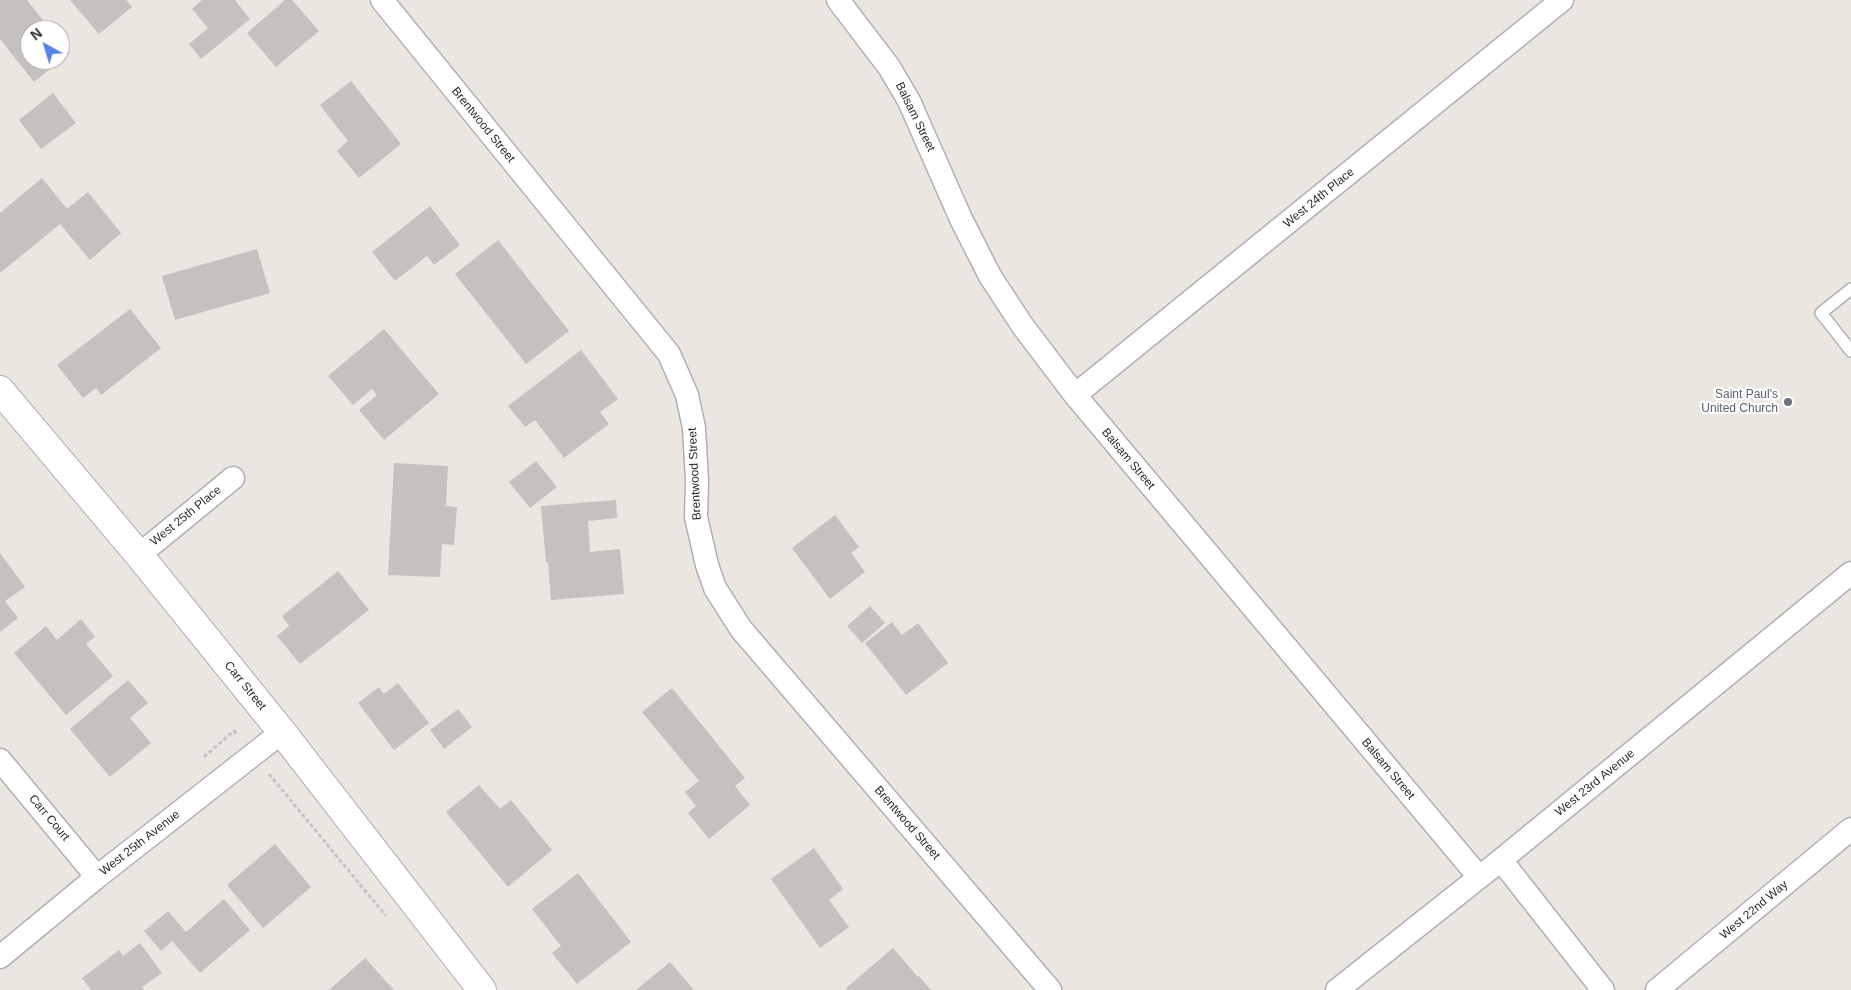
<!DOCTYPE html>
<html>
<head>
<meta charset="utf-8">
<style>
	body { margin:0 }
	#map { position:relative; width:1851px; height:990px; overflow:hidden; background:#ece6e1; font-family:Arial,sans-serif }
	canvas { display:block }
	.north { position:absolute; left:20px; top:20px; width:50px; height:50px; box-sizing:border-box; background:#fff; border:1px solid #ababab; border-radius:50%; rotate:321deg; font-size:14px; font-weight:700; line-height:20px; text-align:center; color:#2c2c2c }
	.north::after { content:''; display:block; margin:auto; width:18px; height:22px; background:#5584e5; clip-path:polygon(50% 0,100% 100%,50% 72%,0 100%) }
</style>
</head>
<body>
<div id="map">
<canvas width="1851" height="990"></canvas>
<div class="north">N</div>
</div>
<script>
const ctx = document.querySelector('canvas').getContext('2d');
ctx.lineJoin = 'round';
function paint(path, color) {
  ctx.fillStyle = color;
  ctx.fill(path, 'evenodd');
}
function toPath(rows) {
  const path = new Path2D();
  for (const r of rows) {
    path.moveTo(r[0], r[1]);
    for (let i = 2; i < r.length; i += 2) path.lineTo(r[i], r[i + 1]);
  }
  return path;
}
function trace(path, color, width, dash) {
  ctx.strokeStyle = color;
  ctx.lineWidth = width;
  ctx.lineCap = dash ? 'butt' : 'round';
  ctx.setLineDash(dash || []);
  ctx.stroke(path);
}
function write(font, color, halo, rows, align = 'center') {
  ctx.font = font + ' Arial,sans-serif';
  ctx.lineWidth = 4.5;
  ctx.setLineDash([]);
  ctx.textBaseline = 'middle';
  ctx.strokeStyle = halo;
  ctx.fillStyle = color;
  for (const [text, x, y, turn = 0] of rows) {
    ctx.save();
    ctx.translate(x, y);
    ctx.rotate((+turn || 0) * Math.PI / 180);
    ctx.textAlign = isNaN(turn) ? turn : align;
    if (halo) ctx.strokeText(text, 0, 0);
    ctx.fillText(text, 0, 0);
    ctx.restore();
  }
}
paint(toPath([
	[0,0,27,0,51,30,30,30,30,60,60,60,60,41,70,53,34,82,0,39],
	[70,0,126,0,132,7,99,34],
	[202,0,235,0,250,19,201,59,189,44,208,28,192,9],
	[285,0,292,0,319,31,276,67,247,33],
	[351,81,401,144,359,178,337,151,348,141,320,105],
	[53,93,76,123,41,149,19,120],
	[42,178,67,209,88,192,121,233,90,260,60,224,0,273,0,213],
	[430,206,460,245,434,265,427,256,395,281,372,252],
	[498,240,569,331,526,364,455,274],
	[257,249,270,293,175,320,162,276],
	[130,309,161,348,101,395,96,388,83,398,57,365],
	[384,329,439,394,384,440,359,410,377,395,372,389,353,405,328,376],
	[581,350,618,399,600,412,609,424,564,458,535,420,525,427,508,406],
	[536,461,557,487,530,508,509,482],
	[394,463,448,466,446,506,457,507,454,545,442,544,440,577,388,575],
	[616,500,617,518,588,521,590,552,620,549,624,594,551,600,548,562,546,562,541,506],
	[835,515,859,547,851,553,865,572,830,599,792,548],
	[0,553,25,587,5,601,18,618,0,632],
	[338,571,369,610,300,664,277,636,289,626,282,616],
	[870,606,885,623,862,643,847,626],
	[81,619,95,637,86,644,113,676,66,715,14,653,46,626,57,640],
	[892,622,902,635,918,623,948,663,906,695,865,643],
	[128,680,148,703,130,718,151,743,110,777,70,729],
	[398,683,429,723,394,750,358,703,379,687,384,694],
	[672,688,745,778,735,786,750,805,709,839,688,813,696,806,685,792,699,781,642,712],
	[458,709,472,727,444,749,430,730],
	[479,785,500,809,511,800,552,850,508,887,446,812],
	[275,844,311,887,263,928,227,885],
	[814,848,843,889,829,900,849,927,820,948,771,879],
	[578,873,631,942,577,984,552,953,561,946,532,909],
	[224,899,250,930,200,973,172,941,161,951,144,931,168,911,186,932],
	[140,943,162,973,142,987,144,990,91,990,82,978,119,950,123,956],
	[893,948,918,977,919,976,931,990,847,990,846,988],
	[365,958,394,990,329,990],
	[670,962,694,990,636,990]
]), '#c5c1bc');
const service = toPath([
	[1851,289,1821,313,1851,351]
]);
const minor = toPath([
	[382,0,669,354,687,395,694,428,697,481,696,517,707,565,715,588,741,629,1050,990],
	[838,0,889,67,909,101,961,219,990,276,1022,325,1075,395,1479,877],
	[1075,395,1562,0],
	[139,555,233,478],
	[0,760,97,877],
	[1501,860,1603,990],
	[0,957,97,877,282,732],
	[1337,990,1501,860,1851,573],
	[1657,990,1851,829]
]);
const tertiary = toPath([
	[0,390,139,555,282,732,482,990]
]);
trace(service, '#adb0b7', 14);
trace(minor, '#adb0b7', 25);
trace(tertiary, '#adb0b7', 30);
trace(toPath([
	[204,757,234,731,237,734],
	[269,774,386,916]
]), '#c4c4c4', 3, [4, 2.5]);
trace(service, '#fff', 11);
trace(minor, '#fff', 22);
trace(tertiary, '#fff', 28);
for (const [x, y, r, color] of [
	[1788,402,5,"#6b7280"]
]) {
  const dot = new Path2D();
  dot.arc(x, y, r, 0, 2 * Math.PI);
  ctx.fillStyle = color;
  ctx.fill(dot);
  trace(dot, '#fff', 2);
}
write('12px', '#2c2c2c', '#fff', [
	["Balsam Street",915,117,64],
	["Brentwood Street",483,125,51],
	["West 24th Place",1319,198,-39],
	["Balsam Street",1128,459,50],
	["Brentwood Street",695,474,-93],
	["West 25th Place",186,516,-39],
	["Carr Street",245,686,51],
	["Balsam Street",1388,769,50],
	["West 23rd Avenue",1595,783,-39],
	["Carr Court",49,818,50],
	["Brentwood Street",907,823,49],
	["West 25th Avenue",140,843,-38],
	["West 22nd Way",1754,910,-40]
]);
write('12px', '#5b616d', '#fff', [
	["Saint Paul's",1778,395],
	["United Church",1778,409]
], 'right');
</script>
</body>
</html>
